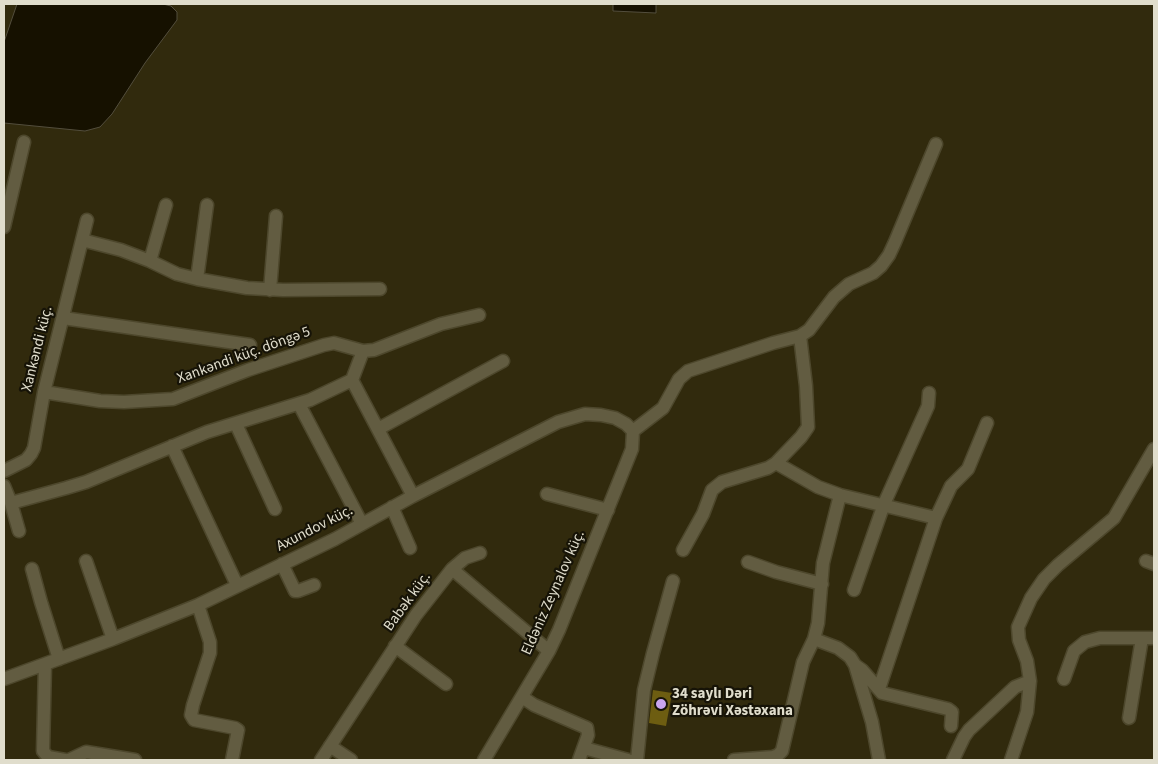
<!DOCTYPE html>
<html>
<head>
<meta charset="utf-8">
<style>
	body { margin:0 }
	#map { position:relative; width:1158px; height:764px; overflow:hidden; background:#312a0d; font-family:"Source Sans 3",sans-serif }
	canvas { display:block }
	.frame { position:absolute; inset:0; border:5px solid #e0ddcc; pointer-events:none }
</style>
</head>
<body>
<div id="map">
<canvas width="1158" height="764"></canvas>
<div class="frame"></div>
</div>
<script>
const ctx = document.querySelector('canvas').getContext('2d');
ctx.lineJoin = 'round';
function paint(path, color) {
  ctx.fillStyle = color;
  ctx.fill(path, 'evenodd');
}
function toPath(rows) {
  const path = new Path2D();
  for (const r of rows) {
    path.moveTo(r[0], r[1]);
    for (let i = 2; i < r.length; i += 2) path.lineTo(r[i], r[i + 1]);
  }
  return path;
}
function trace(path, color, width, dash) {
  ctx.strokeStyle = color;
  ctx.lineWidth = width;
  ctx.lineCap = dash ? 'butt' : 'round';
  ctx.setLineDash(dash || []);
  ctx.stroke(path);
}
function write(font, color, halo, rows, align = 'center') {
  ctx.font = font + ' "Source Sans 3",sans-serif';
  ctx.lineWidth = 4.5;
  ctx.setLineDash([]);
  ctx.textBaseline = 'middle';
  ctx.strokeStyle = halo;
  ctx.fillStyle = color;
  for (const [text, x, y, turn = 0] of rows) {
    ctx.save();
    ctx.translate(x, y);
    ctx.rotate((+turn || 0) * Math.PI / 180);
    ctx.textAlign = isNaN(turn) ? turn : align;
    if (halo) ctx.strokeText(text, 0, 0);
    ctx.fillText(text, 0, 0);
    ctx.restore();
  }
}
const water = toPath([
	[17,4,163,4,171,6,177,12,177,20,145,63,112,114,100,127,85,131,4,123,4,42,17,4],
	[613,4,656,4,656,13,613,11,613,4]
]);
paint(water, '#161100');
trace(water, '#534e3d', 1);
paint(toPath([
	[653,690,672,693,666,726,649,723]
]), '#6d5d11');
const minor = toPath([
	[4,227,24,142],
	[82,240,121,250,150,261,177,274,197,279,247,288,283,290,380,289],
	[150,261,166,205],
	[197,279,207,205],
	[270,290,276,216],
	[63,318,250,345],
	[352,380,413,496],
	[44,392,100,401,124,402,173,399,248,370,324,345,334,343,363,351,374,350,441,324,479,315],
	[299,404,362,524],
	[236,424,275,509],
	[378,429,503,361],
	[633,431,663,408,679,379,688,371,773,343,800,336,809,330,834,297,849,284,873,273,881,266,889,255,895,242,936,144],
	[172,446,237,585],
	[776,463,818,487,840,495,936,518],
	[4,471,26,460,31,454,34,448,44,392,87,220],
	[4,486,11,503,66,488,86,482,207,432,310,400,352,380,363,351],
	[547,494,608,510],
	[11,503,19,531],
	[392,507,410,548],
	[683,550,703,514,712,490,722,482,768,468,776,463,801,437,808,427,806,386,800,336],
	[86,561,113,639],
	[1146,561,1154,564],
	[748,562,776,572,822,584],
	[282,564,295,591,298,591,314,585],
	[32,569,41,602,59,659],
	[452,569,465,558,480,553],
	[854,590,884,504,928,406,929,393],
	[198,605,210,642,210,653,193,705,191,715,194,720,235,728,238,730,232,760],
	[814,639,838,648,850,657,855,665,872,722,879,760],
	[395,646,446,684],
	[45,664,43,751,48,757,65,760],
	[855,665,862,670,882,693,948,709,952,712,951,726],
	[4,679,113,639,198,605,335,539,413,496,558,422,585,414,601,415,615,418,626,424,633,431],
	[1064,679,1074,651,1085,642,1100,638,1154,638],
	[879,689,936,518,951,486,968,469,987,423],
	[522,697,534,705,587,728,588,735,579,760],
	[1129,718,1142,638],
	[330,746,351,760],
	[584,748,628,760],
	[69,760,86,752,135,760],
	[321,760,416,615,452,569,549,651],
	[484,760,549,651,559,630,632,449,633,431],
	[637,760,644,690,653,653,673,581],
	[734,760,773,757,778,755,782,751,803,662,814,639,818,623,823,563,840,495],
	[953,760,964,737,969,730,1015,687,1030,681,1027,661,1019,640,1018,627,1031,598,1044,579,1058,565,1114,518,1154,449],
	[1011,760,1027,712,1030,681]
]);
trace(minor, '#4d472c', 15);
trace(minor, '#625c41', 12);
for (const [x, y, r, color] of [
	[661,704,6,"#c9a5ee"]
]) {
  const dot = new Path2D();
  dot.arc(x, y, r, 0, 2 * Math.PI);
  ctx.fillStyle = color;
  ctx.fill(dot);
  trace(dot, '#161307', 2);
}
write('15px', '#e0ddcc', '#161307', [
	["Xankəndi küç.",38,349,-76],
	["Xankəndi küç. döngə 5",244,356,-20],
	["Axundov küç.",315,529,-27],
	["Eldəniz Zeynalov küç.",554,593,-66],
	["Babək küç.",408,602,-54]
]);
write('bold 15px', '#e0ddcc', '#161307', [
	["34 saylı Dəri",672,695],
	["Zöhrəvi Xəstəxana",672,712]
], 'left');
</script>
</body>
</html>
